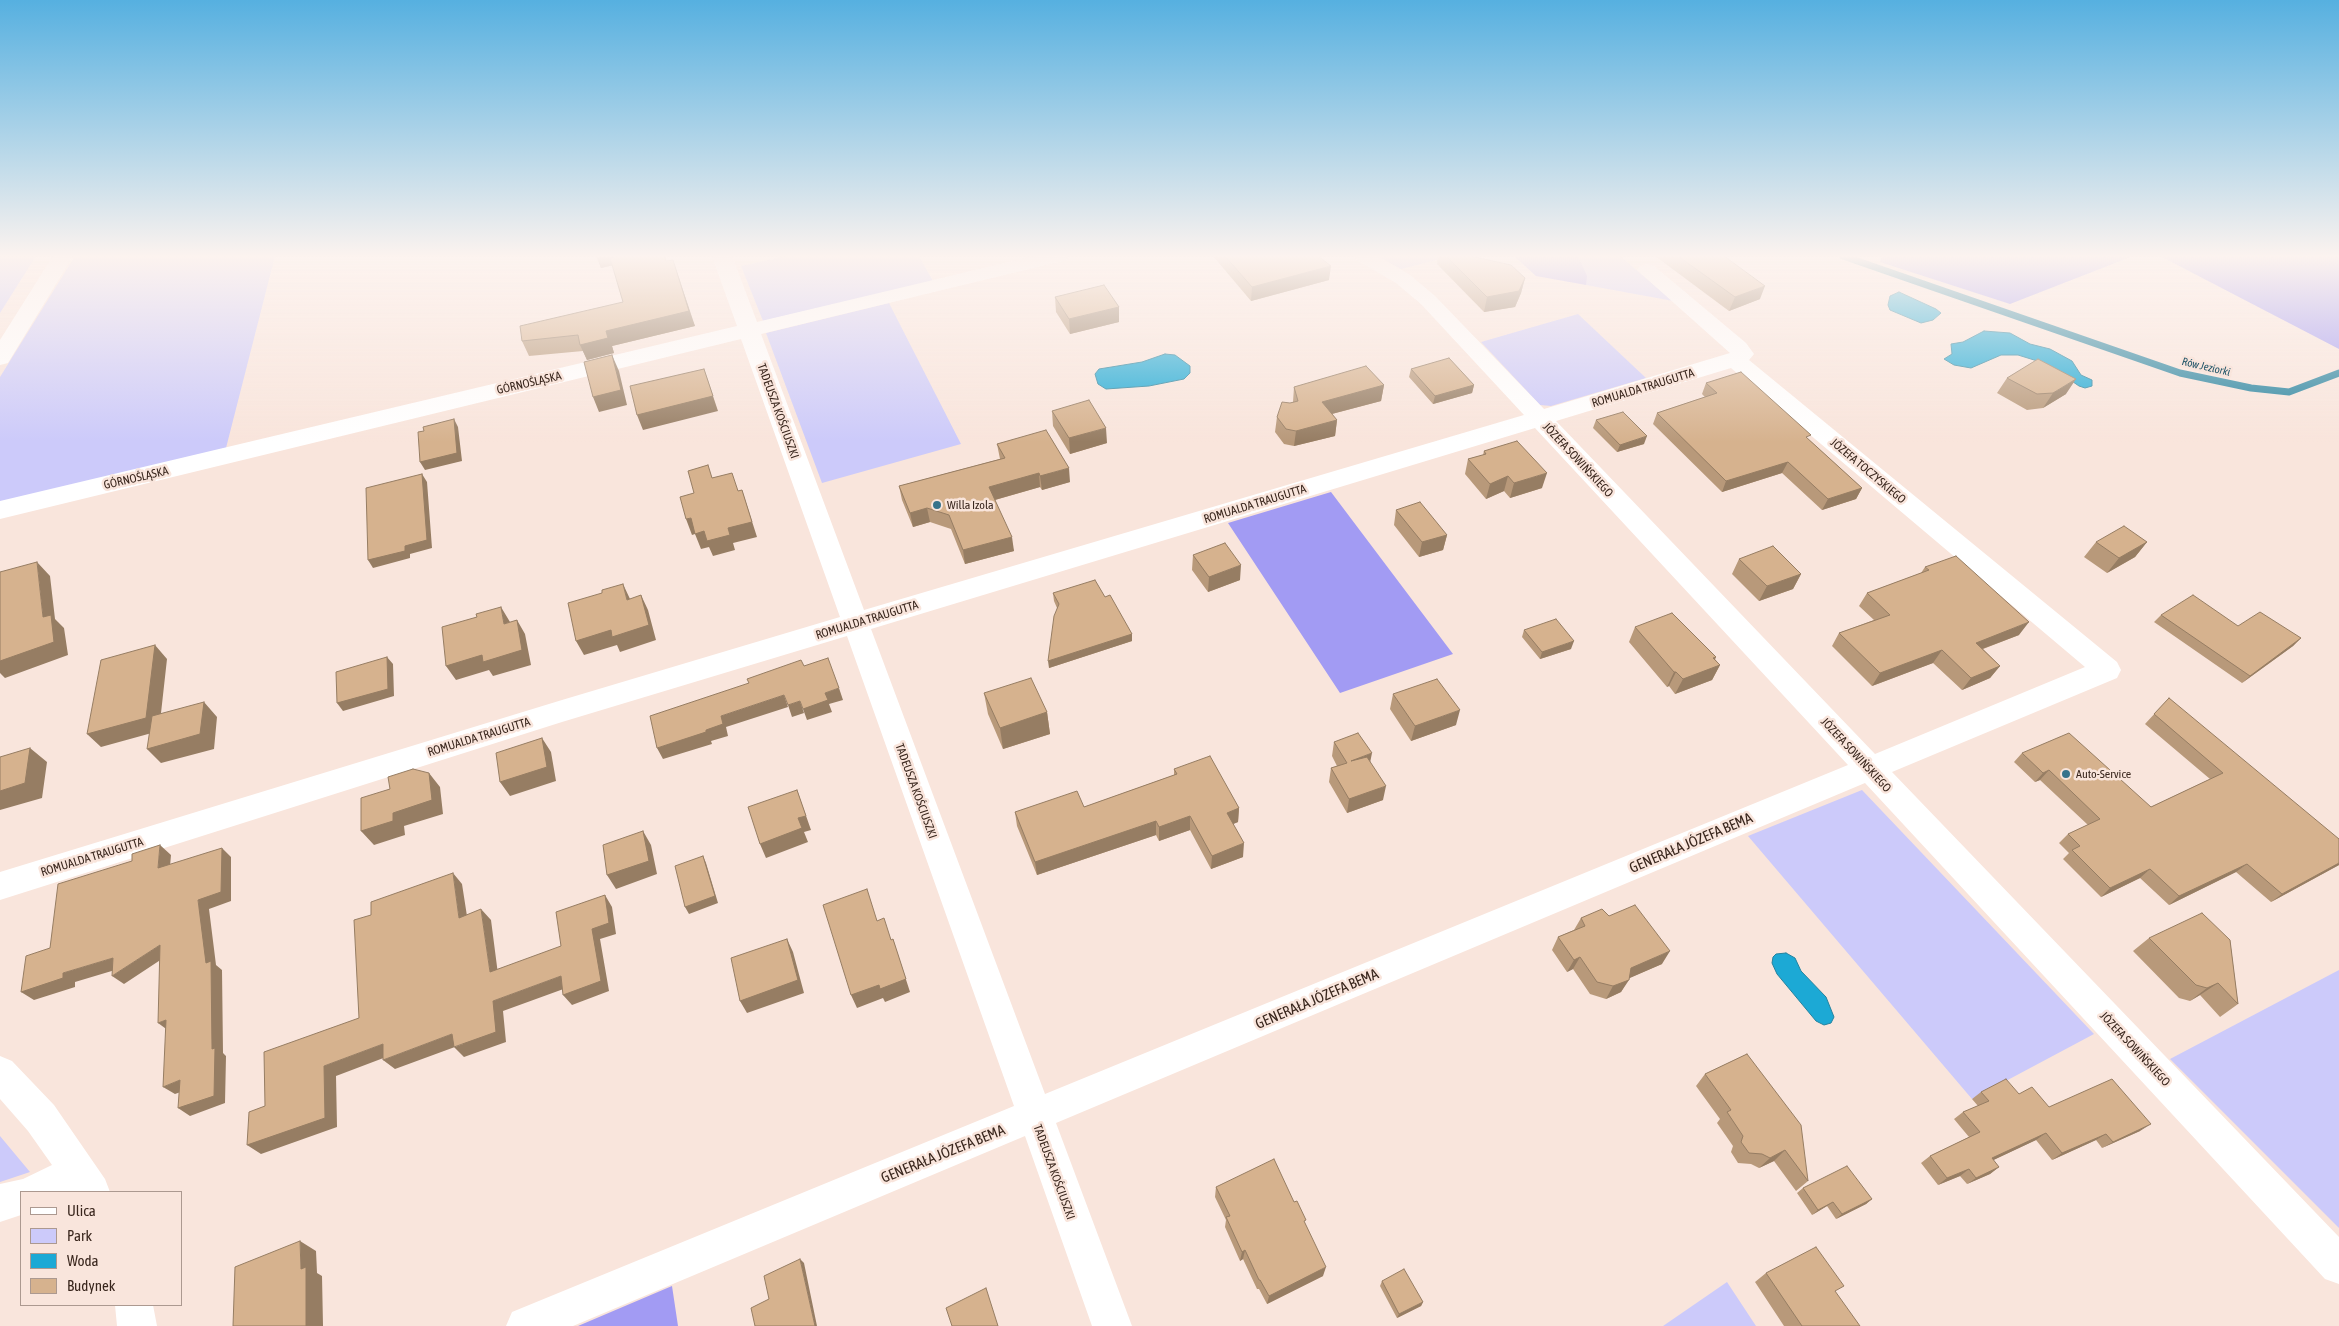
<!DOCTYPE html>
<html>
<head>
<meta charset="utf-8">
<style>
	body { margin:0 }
	#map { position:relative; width:2339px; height:1326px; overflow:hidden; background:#f9e5dc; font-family:"Asap Condensed",sans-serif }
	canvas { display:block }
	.legend { position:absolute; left:20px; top:1191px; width:162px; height:115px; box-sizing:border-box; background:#f9e5dc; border:1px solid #ac9990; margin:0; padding:6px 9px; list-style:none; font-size:15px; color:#39261d }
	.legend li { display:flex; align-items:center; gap:10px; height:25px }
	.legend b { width:25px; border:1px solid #ac9990 }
</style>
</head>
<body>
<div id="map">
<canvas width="2339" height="1326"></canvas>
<ul class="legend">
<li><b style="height:6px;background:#fff"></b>Ulica</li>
<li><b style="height:14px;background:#cccafa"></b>Park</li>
<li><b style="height:14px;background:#1ca9d5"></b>Woda</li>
<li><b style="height:14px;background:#d6b28e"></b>Budynek</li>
</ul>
</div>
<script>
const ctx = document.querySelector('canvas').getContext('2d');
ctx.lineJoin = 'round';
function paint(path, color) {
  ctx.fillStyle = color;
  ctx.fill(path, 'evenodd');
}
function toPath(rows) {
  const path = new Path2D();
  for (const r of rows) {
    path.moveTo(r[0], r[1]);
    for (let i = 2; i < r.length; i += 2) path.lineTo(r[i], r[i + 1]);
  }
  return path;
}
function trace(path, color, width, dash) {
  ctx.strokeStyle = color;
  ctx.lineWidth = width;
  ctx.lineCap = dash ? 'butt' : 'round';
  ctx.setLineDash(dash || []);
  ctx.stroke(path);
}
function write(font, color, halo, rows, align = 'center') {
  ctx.font = font + ' "Asap Condensed",sans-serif';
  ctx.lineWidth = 5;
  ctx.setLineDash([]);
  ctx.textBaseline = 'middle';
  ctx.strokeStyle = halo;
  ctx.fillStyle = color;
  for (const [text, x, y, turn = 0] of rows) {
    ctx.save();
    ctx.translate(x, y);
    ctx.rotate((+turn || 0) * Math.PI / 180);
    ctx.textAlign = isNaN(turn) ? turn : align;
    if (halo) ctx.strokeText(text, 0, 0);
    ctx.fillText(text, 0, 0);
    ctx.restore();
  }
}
paint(toPath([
	[36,256,0,313,0,257],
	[75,256,275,256,226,448,0,502,0,377],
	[787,256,919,256,933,281,763,321,741,266],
	[1376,256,1452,256,1401,269],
	[1578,256,1620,256,1673,301,1586,285,1586,276],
	[889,303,961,444,822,483,766,333],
	[1578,314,1646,378,1551,406,1540,405,1481,342],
	[1862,790,2094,1034,1972,1099,1748,836],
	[2339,970,2339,1228,2170,1059],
	[0,1136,30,1172,0,1182],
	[1727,1282,1756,1326,1663,1326]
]), '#cccafa');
paint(toPath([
	[1514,256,1578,256,1587,276,1586,285,1536,276],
	[1882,256,2133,256,2010,304,1880,262],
	[2160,256,2335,256,2339,258,2339,349],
	[1331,492,1453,654,1340,693,1228,523],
	[672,1286,678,1326,578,1326]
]), '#a29bf3');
const water = toPath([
	[1899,292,1936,309,1941,313,1933,320,1921,323,1890,310,1888,305,1890,296,1899,292],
	[1984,331,2010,333,2030,344,2050,349,2072,361,2081,375,2092,380,2092,386,2085,388,2079,386,2047,364,2018,355,2001,355,1971,368,1954,365,1944,359,1952,354,1951,344,1963,342,1984,331],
	[1165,354,1175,355,1190,366,1190,373,1184,379,1149,386,1106,389,1098,384,1095,374,1099,369,1142,362,1165,354],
	[1786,953,1795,958,1801,971,1826,997,1834,1017,1831,1023,1824,1025,1816,1021,1777,974,1772,963,1773,957,1776,954,1786,953]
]);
paint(water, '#1ca9d5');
trace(water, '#25829e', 1);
trace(toPath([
	[1843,256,2180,373,2251,388,2289,392,2339,373]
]), '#25829e', 7);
paint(toPath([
	[53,256,73,256,11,358,8,363,0,365,0,340,53,256],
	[712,256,732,256,757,322,1034,256,1069,256,1066,260,761,334,864,610,1524,415,1421,304,1396,283,1357,260,1354,256,1378,256,1410,275,1435,296,1544,409,1730,353,1637,270,1640,266,1647,264,1654,266,1746,343,1754,354,1749,360,2117,662,2121,670,2117,678,1892,772,2339,1237,2339,1284,2325,1279,1865,783,1056,1123,1132,1326,1092,1326,1025,1136,573,1326,506,1326,512,1312,1014,1106,847,636,562,722,0,900,0,872,562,700,840,617,741,339,0,519,0,501,737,326,712,256],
	[1731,368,2085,667,1875,754,1556,421,1731,368],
	[1535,428,1848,765,1045,1094,871,629,1535,428],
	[0,1056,12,1061,54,1105,105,1179,110,1192,21,1192,21,1215,0,1222,0,1184,23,1179,52,1165,28,1131,0,1099,0,1056],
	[115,1305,153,1305,157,1326,117,1326,115,1305]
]), '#fff');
paint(toPath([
	[596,256,666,261,695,326,612,346,614,353,587,360,583,351,529,356,522,341,623,302,613,265,601,268],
	[1213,256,1318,256,1329,280,1251,301],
	[1438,256,1470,256,1525,278,1521,293,1515,307,1484,312,1437,264],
	[1655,256,1724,256,1760,299,1729,311],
	[1055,297,1119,307,1119,322,1070,334,1056,312],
	[1411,369,1474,385,1472,393,1433,404,1409,377],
	[2007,378,2066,394,2043,408,2027,410,1997,393],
	[1706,383,1809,440,1862,488,1856,499,1822,510,1782,473,1722,492,1653,424,1657,413,1705,397,1702,394],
	[1384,385,1381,401,1332,414,1337,420,1335,436,1294,446,1284,444,1275,432,1277,417,1290,403,1293,402,1294,387],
	[1052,411,1107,443,1070,454,1053,426],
	[1596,420,1644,444,1617,452,1593,428],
	[997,444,1070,482,1042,490,1040,487,995,500,1014,551,965,564,951,529,930,522,913,527,902,500,899,486,1000,459],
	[1484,451,1542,488,1510,498,1504,491,1486,499,1465,474,1468,459,1483,455],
	[1396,510,1447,535,1443,550,1419,557,1394,525],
	[2096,542,2147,542,2135,557,2107,573,2084,557],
	[1193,555,1240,580,1208,592,1192,570],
	[1739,559,1801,574,1793,589,1759,601,1732,574],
	[1925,567,2019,635,1983,649,2000,666,1990,678,1962,690,1933,663,1872,686,1832,646,1839,633,1874,620,1859,606,1867,593,1921,573],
	[1053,593,1105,597,1132,634,1132,641,1049,668,1057,608,1054,601],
	[2161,615,2238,626,2301,638,2293,646,2242,683,2154,622],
	[1635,627,1716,657,1715,659,1720,665,1712,680,1675,694,1669,686,1667,687,1629,642],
	[1524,630,1571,649,1540,659,1522,637],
	[984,693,1047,712,1050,734,1003,749,988,714],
	[1393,694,1456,725,1411,741,1390,709],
	[2169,698,2339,865,2271,902,2236,872,2169,905,2140,878,2101,897,2063,859,2069,853,2059,843,2068,834,2088,825,2040,780,2035,782,2014,762,2022,753,2151,807,2210,779,2145,724],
	[1334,742,1370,761,1383,800,1347,813,1329,782,1331,768,1337,766,1332,756],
	[1174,769,1239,808,1238,822,1233,824,1243,857,1211,869,1190,830,1159,841,1156,835,1037,875,1017,826,1015,812,1084,807,1174,775],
	[1609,916,1662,964,1629,978,1621,992,1606,999,1590,994,1573,969,1567,972,1552,950,1558,937,1574,930,1581,918],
	[2149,938,2230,940,2238,1004,2220,1017,2200,995,2190,1001,2179,998,2133,951],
	[1747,1054,1808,1181,1796,1191,1774,1161,1759,1168,1751,1164,1738,1163,1731,1152,1733,1146,1717,1123,1720,1119,1696,1086,1705,1074],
	[1981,1092,2019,1094,2049,1107,2140,1131,2102,1148,2096,1140,2052,1160,2036,1140,1993,1160,1999,1167,1990,1174,1967,1184,1960,1176,1938,1185,1921,1163,1930,1156,1969,1137,1954,1119,1963,1112,1978,1106,1972,1099],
	[1216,1187,1305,1224,1323,1276,1267,1304,1259,1289,1257,1289,1243,1259,1240,1261,1225,1227,1226,1220,1215,1197],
	[1803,1188,1872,1199,1866,1204,1836,1219,1827,1206,1812,1215,1797,1193],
	[1766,1273,1860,1326,1784,1326,1755,1282],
	[1382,1281,1423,1302,1421,1306,1397,1318,1380,1286]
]), '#b8997a');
paint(toPath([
	[602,256,630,256,632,261,601,268,597,257],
	[673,260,695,326,612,346,614,353,587,360,580,345,606,331],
	[1331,266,1329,280,1251,301,1252,287],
	[1525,278,1521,293,1515,307,1484,312,1487,297],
	[1765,286,1760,299,1729,311,1735,297],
	[1119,307,1119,322,1070,334,1069,319],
	[612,355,619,371,627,405,599,412,593,397],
	[704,369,718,411,643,430,637,415],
	[2076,379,2066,394,2043,408,2053,393],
	[1384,385,1381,401,1320,417,1322,402],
	[1474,385,1472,393,1433,404,1435,396],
	[454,419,458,427,462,461,425,470,420,462],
	[1337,420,1335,436,1294,446,1296,431],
	[1106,428,1107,443,1070,454,1069,438],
	[1647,436,1644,444,1617,452,1620,445],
	[1788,462,1782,473,1722,492,1726,481],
	[1069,468,1070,482,1042,490,1040,476],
	[1039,473,1040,487,991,501,989,487],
	[1547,473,1542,488,1510,498,1514,483],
	[422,474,427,482,432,548,410,554,410,558,373,568,368,560],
	[1508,476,1504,491,1486,499,1490,484],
	[1862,488,1856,499,1822,510,1828,499],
	[742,490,757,537,733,543,735,550,713,556,709,547,701,549,695,534,692,535,686,519,691,518,704,531,728,528],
	[927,508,930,522,913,527,910,513],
	[1447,535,1443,550,1419,557,1422,542],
	[1012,537,1014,551,965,564,963,550],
	[2147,542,2135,557,2107,573,2119,558],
	[37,562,50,576,55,619,64,628,68,655,5,678,0,673,0,661,43,617],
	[1241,565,1240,580,1208,592,1209,577],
	[1801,574,1793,589,1759,601,1767,586],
	[623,584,630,599,627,600],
	[641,595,648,610,656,640,620,652,617,645,584,655,576,641],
	[501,607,510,622,504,624],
	[517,620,525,634,531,665,493,676,489,670,456,680,446,666],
	[2029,622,2019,635,1966,655,1976,643],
	[1132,634,1132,641,1049,668,1048,661],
	[2301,638,2293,646,2242,683,2250,676],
	[1574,641,1571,649,1540,659,1542,652],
	[155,645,167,659,159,731,101,747,87,734],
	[1942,650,1933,663,1872,686,1880,673],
	[387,657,393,664,394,696,343,711,337,703],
	[1716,657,1710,669,1720,665,1712,680,1675,694,1683,679,1713,658],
	[2000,666,1990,678,1962,690,1971,678],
	[1674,672,1676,672,1669,686,1667,687],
	[839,688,843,700,829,704,832,712,807,720,803,709,825,693],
	[784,695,788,707,726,727,728,736,711,741,712,744,663,759,657,748,706,730,721,716],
	[800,701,804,713,792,717,788,705],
	[204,702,217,717,214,749,161,763,147,749],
	[1460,710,1456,725,1411,741,1415,726],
	[1047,712,1050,734,1003,749,1000,728],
	[542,738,551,752,556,781,510,796,500,782],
	[30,748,47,762,42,798,0,810,0,791],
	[1372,753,1369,768,1351,761],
	[2049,770,2040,780,2035,782,2043,773],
	[429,773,440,787,443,814,404,826,405,835,374,845,361,831,393,813],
	[1386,786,1383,800,1347,813,1349,799],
	[797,790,811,830,804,832,808,842,766,858,760,844],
	[1239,808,1238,822,1226,827,1227,813],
	[1190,816,1190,830,1159,841,1159,827],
	[1156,821,1156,835,1037,875,1035,862],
	[643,831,651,845,657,874,616,889,607,875],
	[1244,843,1243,857,1211,869,1212,856],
	[160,845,171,855,169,878,158,868],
	[222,848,231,857,231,901,209,909,216,965,222,970,223,1053,226,1056,225,1103,190,1116,178,1108,212,1049,198,900],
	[703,856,706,863,718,903,689,914,685,907],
	[2339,863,2339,865,2271,902,2282,894],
	[2247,864,2236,872,2169,905,2179,896],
	[2150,869,2140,878,2101,897,2110,888],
	[453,873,462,884,469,929,459,918],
	[605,895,612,907,616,934,600,939,609,991,572,1005,563,995,592,929],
	[481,909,491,920,499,982,490,972],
	[787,939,793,952,804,993,747,1013,740,1001],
	[893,939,910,992,885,1002,883,998,857,1008,851,995],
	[160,945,171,953,124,984,112,976],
	[1670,951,1662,964,1623,981,1631,968],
	[1580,957,1573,969,1567,972,1574,960],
	[113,958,125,967,75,982,75,987,34,1000,21,992,63,973],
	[561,976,569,987,503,1011,506,1042,464,1057,454,1047,493,1001],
	[1629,980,1621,992,1606,999,1613,986],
	[2218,983,2200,995,2190,1001,2207,988],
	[166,1020,169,1031,158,1023],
	[452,1034,463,1044,395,1069,383,1060],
	[383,1044,394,1054,336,1076,337,1127,261,1154,247,1145,324,1066],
	[180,1080,192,1088,175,1094,163,1087],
	[2151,1124,2140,1131,2102,1148,2113,1142],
	[2046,1133,2036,1140,1983,1165,1992,1158],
	[2106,1134,2096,1140,2052,1160,2062,1153],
	[1785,1150,1774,1161,1759,1168,1770,1158],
	[1999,1167,1990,1174,1967,1184,1976,1178],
	[1969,1169,1960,1176,1938,1185,1947,1178],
	[1872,1199,1866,1204,1836,1219,1842,1214],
	[1833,1202,1827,1206,1812,1215,1818,1210],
	[300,1241,316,1251,317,1273,322,1276,323,1326,306,1326,301,1269],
	[1245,1250,1243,1259,1240,1261,1242,1252],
	[800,1259,804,1263,817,1326,815,1326],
	[1326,1267,1323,1276,1267,1304,1269,1296],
	[1423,1302,1421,1306,1397,1318,1399,1314]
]), '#967d63');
const building = toPath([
	[619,256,664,256,666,261,673,260,689,311,606,331,608,338,580,345,578,335,522,341,520,326,623,302,610,258,619,256],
	[1225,256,1318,256,1331,266,1252,287,1225,256],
	[1446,256,1470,256,1511,265,1525,278,1519,291,1487,297,1446,256],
	[1678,256,1724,256,1765,286,1735,297,1678,256],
	[1104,285,1119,307,1069,319,1055,297,1104,285],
	[612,355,621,390,593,397,584,362,612,355],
	[1449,358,1474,385,1435,396,1411,369,1449,358],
	[2038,359,2076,379,2053,393,2037,394,2007,378,2038,359],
	[1366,366,1384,385,1322,402,1337,420,1296,431,1286,429,1277,417,1282,402,1290,403,1298,401,1294,387,1366,366],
	[704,369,713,396,637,415,630,386,704,369],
	[1741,372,1811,435,1806,437,1862,488,1828,499,1788,462,1726,481,1657,413,1717,393,1706,383,1741,372],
	[1089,400,1106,428,1069,438,1052,411,1089,400],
	[1623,412,1647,436,1620,445,1596,420,1623,412],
	[454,419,457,453,420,462,418,432,424,431,423,427,454,419],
	[1046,430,1069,468,1040,476,1039,473,989,487,1012,537,963,550,949,515,927,508,910,513,899,486,1005,458,997,444,1046,430],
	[1517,441,1547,473,1514,483,1508,476,1490,484,1468,459,1486,454,1484,451,1517,441],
	[708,465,712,478,732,473,738,491,742,490,752,522,728,528,730,535,707,541,704,531,695,534,691,518,686,519,680,497,694,493,688,471,708,465],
	[422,474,427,540,405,546,405,551,368,560,366,488,422,474],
	[1420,502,1447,535,1422,542,1396,510,1420,502],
	[2124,526,2147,542,2119,558,2096,542,2124,526],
	[1225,543,1241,565,1209,577,1193,555,1225,543],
	[1773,546,1801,574,1767,586,1739,559,1773,546],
	[1956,556,2029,622,1976,643,2000,666,1971,678,1942,650,1880,673,1839,633,1890,615,1867,593,1929,570,1925,567,1956,556],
	[37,562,43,617,51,615,54,642,0,661,0,572,37,562],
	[1095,580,1105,597,1110,595,1132,634,1048,661,1054,616,1059,604,1053,593,1095,580],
	[623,584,627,600,641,595,649,625,612,637,611,630,576,641,568,603,602,593,602,590,623,584],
	[2193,595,2238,626,2260,612,2301,638,2250,676,2161,615,2193,595],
	[501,607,504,624,517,620,522,650,483,662,482,655,446,666,442,627,477,617,476,614,501,607],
	[1672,613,1716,657,1713,658,1720,665,1683,679,1676,672,1674,672,1635,627,1672,613],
	[1556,619,1574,641,1542,652,1524,630,1556,619],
	[155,645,146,718,87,734,101,660,155,645],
	[387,657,388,689,337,703,336,672,387,657],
	[828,658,839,688,825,693,828,700,803,709,800,701,788,705,784,695,721,716,723,724,706,730,706,732,657,748,650,716,749,683,747,679,801,660,804,666,828,658],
	[1031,678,1047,712,1000,728,984,693,1031,678],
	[1437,679,1460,710,1415,726,1393,694,1437,679],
	[2169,698,2339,839,2339,863,2282,894,2247,864,2179,896,2150,869,2110,888,2072,850,2080,846,2068,834,2100,819,2049,770,2043,773,2022,753,2069,733,2151,807,2223,773,2154,714,2169,698],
	[204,702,200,734,147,749,152,716,204,702],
	[1358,733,1372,753,1351,761,1367,757,1386,786,1349,799,1331,768,1347,763,1334,742,1358,733],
	[542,738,547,767,500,782,496,753,542,738],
	[30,748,25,783,0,791,0,757,30,748],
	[1210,756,1239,808,1227,813,1244,843,1212,856,1190,816,1159,827,1156,821,1035,862,1015,812,1077,791,1084,807,1177,774,1174,769,1210,756],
	[413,769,429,773,432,800,393,813,393,821,361,831,361,798,390,789,388,777,413,769],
	[797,790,806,816,798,818,802,828,760,844,748,807,797,790],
	[643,831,649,861,607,875,603,845,643,831],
	[160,845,158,868,222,848,221,892,198,900,206,963,211,961,212,1049,215,1048,214,1096,178,1108,180,1080,163,1087,166,1020,158,1023,160,945,112,976,113,958,63,973,63,978,21,992,26,956,50,948,58,884,132,861,132,854,160,845],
	[703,856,715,896,685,907,675,866,703,856],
	[453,873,459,918,481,909,490,972,561,946,556,912,605,895,609,923,592,929,601,981,563,995,561,976,493,1001,496,1032,454,1047,452,1034,383,1060,383,1044,324,1066,325,1118,247,1145,249,1112,265,1106,264,1052,359,1018,354,920,371,915,371,902,453,873],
	[867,889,877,921,884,918,891,940,893,939,906,979,880,989,879,985,851,995,823,905,867,889],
	[1635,905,1670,951,1631,968,1629,980,1613,986,1597,982,1580,957,1574,960,1558,937,1585,926,1581,918,1602,909,1609,916,1635,905],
	[2202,913,2230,940,2238,1004,2218,983,2207,988,2196,985,2149,938,2202,913],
	[787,939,798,980,740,1001,731,958,787,939],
	[1747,1054,1801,1125,1808,1181,1785,1150,1770,1158,1762,1154,1749,1153,1741,1142,1743,1136,1727,1112,1731,1110,1705,1074,1747,1054],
	[2006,1079,2019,1094,2032,1087,2049,1107,2112,1079,2151,1124,2113,1142,2106,1134,2062,1153,2046,1133,1992,1158,1999,1167,1976,1178,1969,1169,1947,1178,1930,1156,1980,1132,1963,1112,1989,1101,1981,1092,2006,1079],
	[1274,1159,1294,1202,1297,1201,1306,1220,1304,1221,1326,1267,1269,1296,1260,1280,1259,1280,1245,1250,1242,1252,1226,1217,1230,1216,1216,1187,1274,1159],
	[1847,1166,1872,1199,1842,1214,1833,1202,1818,1210,1803,1188,1847,1166],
	[300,1241,301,1269,306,1267,306,1326,233,1326,235,1267,300,1241],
	[1816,1247,1844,1286,1835,1291,1860,1326,1802,1326,1766,1273,1816,1247],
	[800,1259,815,1326,755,1326,751,1308,769,1299,764,1276,800,1259],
	[1404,1269,1423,1302,1399,1314,1382,1281,1404,1269],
	[986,1288,998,1326,952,1326,946,1308,986,1288]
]);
paint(building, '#d6b28e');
trace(building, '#967d63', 1);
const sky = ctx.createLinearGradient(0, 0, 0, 442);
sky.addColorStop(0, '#56b0e0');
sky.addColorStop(0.58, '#fcf3ef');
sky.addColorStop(1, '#fcf3ef00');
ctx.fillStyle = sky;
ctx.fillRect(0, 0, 2339, 442);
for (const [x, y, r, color] of [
	[937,505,5,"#37738b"],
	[2066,774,5,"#37738b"]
]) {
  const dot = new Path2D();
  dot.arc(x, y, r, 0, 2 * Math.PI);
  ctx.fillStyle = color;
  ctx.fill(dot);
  trace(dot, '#f9e5dc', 2);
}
write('italic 11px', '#235669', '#f9e5dc', [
	["Rów Jeziorki",2206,367,13]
]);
write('12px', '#39261d', '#f9e5dc', [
	["GÓRNOŚLĄSKA",529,383,-13],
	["ROMUALDA TRAUGUTTA",1643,388,-17],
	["TADEUSZA KOŚCIUSZKI",778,411,70],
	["JÓZEFA SOWIŃSKIEGO",1578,460,47],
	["JÓZEFA TOCZYSKIEGO",1868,471,40],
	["GÓRNOŚLĄSKA",136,478,-13],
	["ROMUALDA TRAUGUTTA",1255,504,-17],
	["ROMUALDA TRAUGUTTA",867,620,-17],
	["ROMUALDA TRAUGUTTA",479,737,-17],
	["JÓZEFA SOWIŃSKIEGO",1856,755,47],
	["TADEUSZA KOŚCIUSZKI",916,791,70],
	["ROMUALDA TRAUGUTTA",92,857,-17],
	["JÓZEFA SOWIŃSKIEGO",2135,1049,47],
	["TADEUSZA KOŚCIUSZKI",1054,1172,70]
]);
write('12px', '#39261d', '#f9e5dc', [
	["Willa Izola",947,505],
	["Auto-Service",2076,774]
], 'left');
write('15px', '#39261d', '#f9e5dc', [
	["GENERAŁA JÓZEFA BEMA",1691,843,-23],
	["GENERAŁA JÓZEFA BEMA",1317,999,-23],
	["GENERAŁA JÓZEFA BEMA",943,1154,-22]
]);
</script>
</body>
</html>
